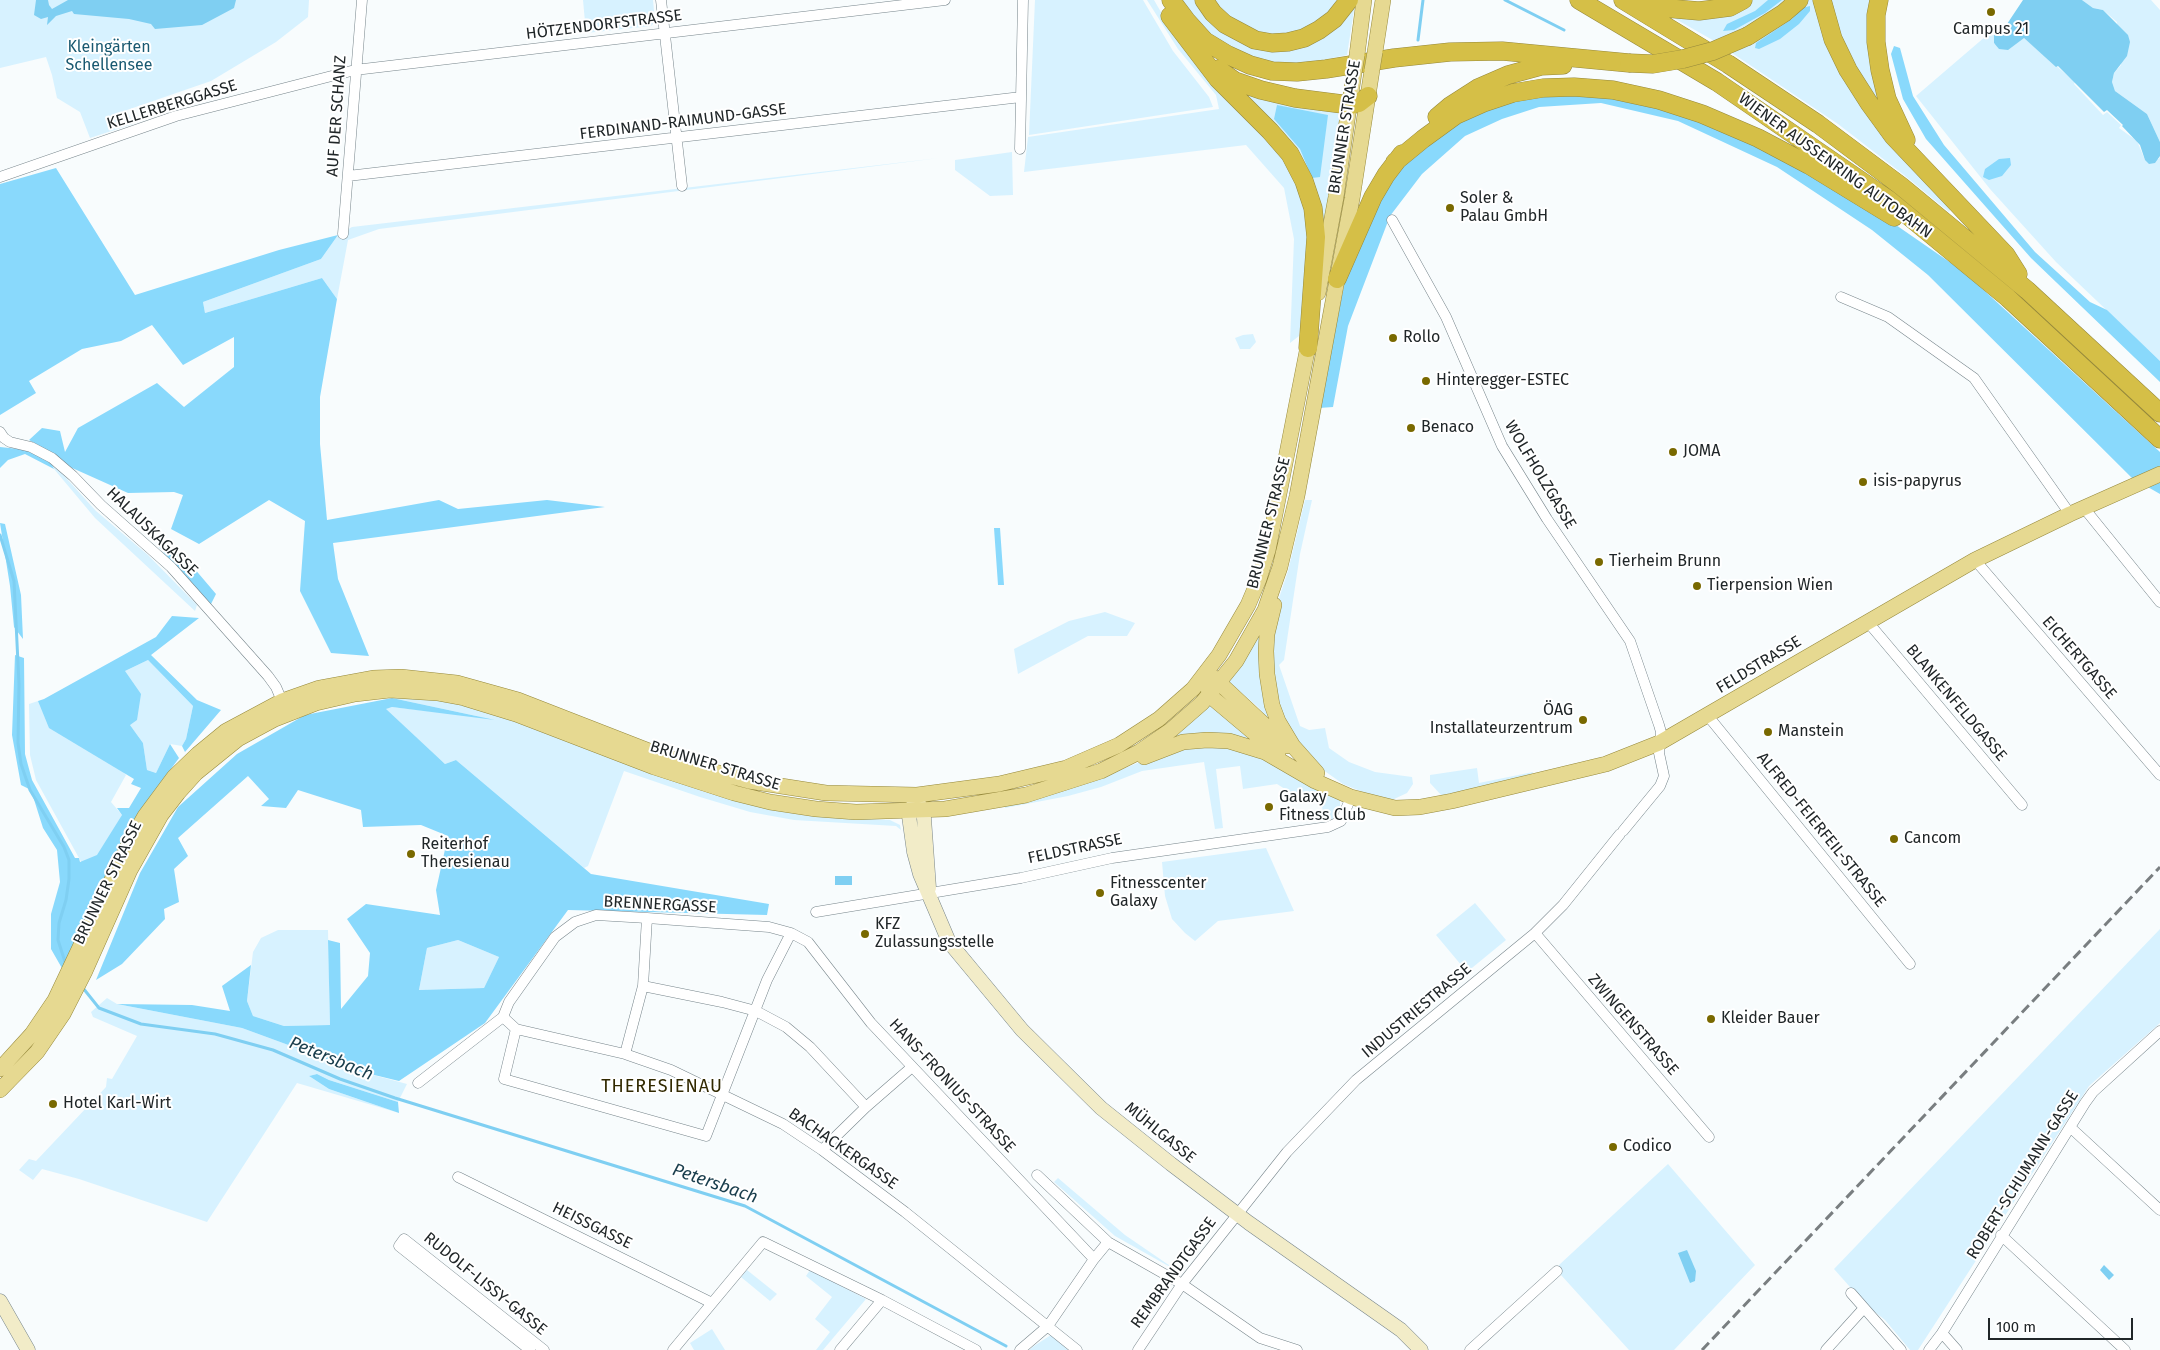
<!DOCTYPE html>
<html>
<head>
<meta charset="utf-8">
<style>
	body { margin:0 }
	#map { position:relative; width:2160px; height:1350px; overflow:hidden; background:#f8fcfd; font-family:"Fira Sans",sans-serif }
	canvas { display:block }
	.scale { position:absolute; left:1988px; top:1318px; width:145px; height:22px; box-sizing:border-box; border:2px solid #202628; border-top:0; padding-left:6px; font-size:15px; line-height:18px; white-space:nowrap; color:#202628; -webkit-text-stroke:4px #fff; paint-order:stroke }
</style>
</head>
<body>
<div id="map">
<canvas width="2160" height="1350"></canvas>
<div class="scale">100 m</div>
</div>
<script>
const ctx = document.querySelector('canvas').getContext('2d');
ctx.lineJoin = 'round';
function paint(path, color) {
  ctx.fillStyle = color;
  ctx.fill(path, 'evenodd');
}
function toPath(rows) {
  const path = new Path2D();
  for (const r of rows) {
    path.moveTo(r[0], r[1]);
    for (let i = 2; i < r.length; i += 2) path.lineTo(r[i], r[i + 1]);
  }
  return path;
}
function trace(path, color, width, dash) {
  ctx.strokeStyle = color;
  ctx.lineWidth = width;
  ctx.lineCap = dash ? 'butt' : 'round';
  ctx.setLineDash(dash || []);
  ctx.stroke(path);
}
function write(font, color, halo, rows, align = 'center') {
  ctx.font = font + ' "Fira Sans",sans-serif';
  ctx.lineWidth = 4;
  ctx.setLineDash([]);
  ctx.textBaseline = 'middle';
  ctx.strokeStyle = halo;
  ctx.fillStyle = color;
  for (const [text, x, y, turn = 0] of rows) {
    ctx.save();
    ctx.translate(x, y);
    ctx.rotate((+turn || 0) * Math.PI / 180);
    ctx.textAlign = isNaN(turn) ? turn : align;
    if (halo) ctx.strokeText(text, 0, 0);
    ctx.fillText(text, 0, 0);
    ctx.restore();
  }
}
paint(toPath([
	[0,0,309,0,308,17,276,42,211,81,127,110,133,124,90,138,80,112,57,98,52,75,46,57,0,68],
	[583,0,653,0,655,22,651,26,586,33],
	[1035,0,1143,0,1173,51,1209,97,1213,107,1029,135],
	[1147,0,1154,0,1169,26,1278,151,1294,175,1305,204,1310,230,1308,270,1299,336,1290,343,1294,239,1284,188,1246,145,1024,172,1028,137,1219,109,1216,95,1178,49],
	[1178,0,1197,0,1280,48,1355,4,1347,55,1308,63,1282,66,1235,51,1205,31],
	[1211,0,1341,0,1312,30,1291,35,1252,34,1228,20],
	[1752,0,1791,0,1762,21,1716,42,1665,13,1730,11],
	[1807,0,1817,0,1829,40,1951,209,1949,212,1904,175,1838,124,1729,51],
	[1827,0,1874,0,1894,125,1852,67],
	[2082,0,2151,0,2160,10,2160,142,2147,114,2115,91,2112,82,2114,73,2121,65,2117,22,2103,10,2093,8],
	[1994,35,1994,44,2024,38,2075,82,2074,84,2103,115,2107,112,2121,125,2119,128,2137,141,2145,160,2159,159,2160,156,2160,361,2056,262,1990,189,1916,96,1986,36],
	[1238,89,1274,102,1344,110,1322,235,1316,203],
	[1012,152,1013,195,990,196,955,170,955,160],
	[939,158,379,229,348,240,337,299,322,278,205,313,203,302,321,259,338,235,352,227],
	[1253,334,1256,342,1250,349,1240,349,1235,338,1243,335],
	[49,459,96,511,148,555,197,605,195,611,95,518,54,469],
	[1305,500,1312,500,1300,554,1284,660,1279,665,1300,726,1309,730,1325,728,1329,748,1349,762,1375,772,1412,777,1413,784,1407,793,1392,800,1370,795,1343,784,1319,767,1287,731,1271,677,1277,604,1288,571],
	[1105,612,1135,623,1127,636,1088,636,1018,674,1014,649,1069,621],
	[1259,633,1270,721,1258,707,1228,681],
	[148,660,193,706,186,739,182,746,170,744,156,773,147,770,143,743,130,725,125,671],
	[407,696,448,701,503,715,705,792,771,810,810,816,890,820,900,825,901,830,896,826,794,820,750,812,700,797,624,771,588,866,584,868,456,760,445,764,385,709,392,707,481,717,392,698],
	[38,701,86,728,126,775,111,802,122,815,95,887,36,780,30,755,29,704],
	[1210,703,1263,744,1165,741],
	[1195,746,1238,748,1275,763,1340,800,1340,808,1334,818,1325,822,1321,801,1315,802,1313,793,1296,796,1277,784,1243,789,1240,766,1216,769,1223,828,1215,829,1204,762,1142,771,1101,787,1068,796,1005,808,1004,804,1095,780,1160,754],
	[1477,768,1479,783,1533,772,1531,776,1442,796,1430,783,1430,775],
	[1266,848,1294,911,1218,921,1195,941,1185,933,1172,919,1165,896,1162,862],
	[1475,903,1506,940,1467,972,1436,935],
	[2160,929,2160,1023,2089,1086,1918,1350,1910,1350,1885,1320,1866,1305,1834,1269],
	[278,930,328,930,330,1025,284,1026,253,1016,247,1001,253,952,261,938],
	[458,940,499,957,484,988,419,990,427,948],
	[107,998,117,1004,242,1028,362,1072,407,1084,398,1102,329,1080,317,1074,309,1076,329,1089,399,1113,297,1083,207,1222,79,1179,42,1169,33,1180,19,1170,29,1159,36,1161,106,1087,107,1078,112,1079,137,1036,93,1017,91,1012],
	[1668,1164,1755,1265,1674,1350,1629,1350,1561,1275,1559,1265],
	[1058,1178,1125,1235,1179,1272,1115,1236,1054,1182],
	[747,1270,777,1294,770,1301,741,1277],
	[810,1270,866,1299,823,1350,816,1350,830,1332,815,1319,832,1297,806,1276],
	[712,1329,725,1350,694,1350,690,1343],
	[1051,1335,1068,1350,1029,1350,1034,1346]
]), '#d7f2ff');
paint(toPath([
	[1768,0,1782,0,1765,13,1734,30,1723,31,1727,24,1755,11],
	[1810,6,1810,11,1799,24,1780,39,1759,49,1755,48,1756,43,1792,19,1802,8],
	[1894,46,1900,48,1913,96,1944,145,2035,252,2090,302,2107,310,2160,361,2160,382,2031,258,1926,139,1903,99,1891,54],
	[1560,94,1625,97,1689,114,1786,159,1880,214,1964,272,2160,452,2160,494,2132,478,1928,275,1872,230,1777,167,1678,121,1601,103,1539,107,1502,119,1465,136,1422,174,1390,216,1348,326,1333,407,1319,408,1345,281,1368,219,1391,181,1418,149,1451,126,1499,104],
	[1277,105,1328,115,1320,177,1312,178,1300,149,1274,119],
	[2010,158,2011,165,2002,176,1989,180,1983,177,1985,169,1999,159],
	[56,168,135,295,279,250,338,235,321,259,203,302,205,313,322,278,337,299,320,397,320,444,327,520,439,500,458,509,547,500,605,507,333,543,338,579,369,656,331,653,300,591,305,521,269,500,199,544,171,529,183,495,174,492,128,493,70,467,52,453,29,440,42,428,60,431,65,452,78,428,157,383,184,407,234,367,234,337,183,365,152,325,121,341,82,349,29,381,36,393,0,415,0,184],
	[0,447,28,450,49,459,54,469,25,454,8,460,0,468],
	[0,523,5,524,21,595,23,639,14,627,10,586],
	[994,528,1000,528,1004,585,998,585],
	[157,545,182,554,216,594,210,606],
	[172,616,199,618,151,655,197,700,221,710,185,752,182,746,186,739,193,706,148,660,125,671,141,694,137,720,130,725,143,743,147,770,156,773,170,744,179,758,151,796,63,970,51,949,51,914,60,882,57,850,43,828,31,790,21,785,12,735,15,655,24,658,25,754,32,780,75,858,79,858,80,862,97,855,122,815,117,808,129,808,141,788,131,784,134,779,49,728,38,701,44,699,156,637],
	[392,698,495,720,392,707,386,709,445,764,456,760,591,874,769,904,767,915,568,910,485,1023,399,1081,362,1072,242,1028,117,1004,192,1005,230,1011,222,986,251,965,247,1001,253,1016,284,1026,330,1025,328,940,340,943,341,1009,368,976,370,953,347,919,366,904,440,915,436,890,448,836,421,825,363,827,361,810,298,790,286,808,261,806,269,799,248,776,178,838,188,856,174,869,179,902,164,909,165,919,122,964,96,980,140,873,178,807,237,754,305,715],
	[458,940,499,957,484,988,419,990,427,948],
	[317,1074,329,1080,398,1102,399,1113,329,1089,309,1076]
]), '#89d9fc');
paint(toPath([
	[36,0,48,0,49,5,52,9,68,0,236,0,234,8,202,25,155,29,151,24,129,19,74,14,72,11,56,16,47,25,48,17,41,19,34,15],
	[2023,0,2082,0,2093,8,2103,10,2128,35,2130,42,2127,56,2114,73,2112,82,2115,91,2147,114,2160,142,2160,156,2155,163,2149,164,2145,160,2140,145,2122,126,2123,125,2107,110,2104,112,2058,66,2056,67,2024,38,2008,50,1999,49,1994,43,1994,35,2005,27],
	[835,876,852,876,852,885,835,885],
	[1687,1250,1696,1271,1695,1281,1690,1283,1678,1253],
	[2104,1265,2114,1275,2109,1280,2100,1270]
]), '#7fcff2');
trace(toPath([
	[1505,0,1564,30],
	[1418,40,1423,0],
	[0,535,14,581,19,684,18,743,21,764,30,790,64,847,69,860,69,879,66,900,59,923,58,940,66,965],
	[83,988,99,1008,141,1024,215,1034,273,1050,340,1079,395,1098,745,1206,1006,1346]
]), '#7fcff2', 3);
const street = toPath([
	[661,0,682,186],
	[1020,149,1023,0],
	[348,176,1021,97],
	[0,177,176,116,355,70,945,0],
	[1392,220,1446,317,1502,446,1547,519,1630,641,1659,725,1661,732,1659,753,1664,776,1660,786,1623,831],
	[343,234,362,0],
	[1841,297,1888,317,1974,378,2070,514],
	[0,432,4,438,10,442,31,447,52,458,73,476,101,505,171,567,268,676,276,687,282,701],
	[2084,508,2160,602],
	[1975,560,2160,775],
	[1867,621,2022,805],
	[1708,716,1910,964],
	[816,912,1021,878,1112,858,1328,827,1341,821,1351,797],
	[1535,933,1709,1137],
	[643,986,722,1002,756,1011,786,1027,810,1047,866,1107],
	[503,1017,516,1029,625,1054,671,1070,783,1124,822,1150,905,1212,1077,1350],
	[516,1029,504,1079,706,1136,767,980,791,933],
	[625,1054,643,986,647,918],
	[418,1083,503,1017,509,1002,555,937,575,922,596,915,647,918,769,927,791,933,808,942,871,1023,1094,1259],
	[2070,1127,2160,1210],
	[822,1150,866,1107,912,1067],
	[1037,1175,1108,1242,1182,1284,1260,1338,1297,1350],
	[458,1177,712,1303],
	[2001,1235,2125,1350],
	[1851,1293,1901,1350],
	[1942,1333,1957,1350],
	[530,1350,399,1246,404,1239,544,1350],
	[673,1350,763,1242,882,1300],
	[840,1350,882,1300,976,1350],
	[1020,1350,1048,1326,1094,1259,1108,1242],
	[1138,1350,1182,1284,1287,1152,1356,1080,1535,933,1563,905,1620,834],
	[1470,1350,1557,1271],
	[1826,1350,1864,1308],
	[1929,1350,1942,1333,2085,1103,2093,1092,2160,1031]
]);
const secondary = toPath([
	[917,795,909,816,914,852,920,874,949,942,1022,1030,1101,1108,1171,1164,1249,1223,1401,1330,1421,1350],
	[918,801,924,818,929,888],
	[0,1301,28,1350]
]);
const primary = toPath([
	[1375,52,1383,0],
	[1357,55,1364,0],
	[1318,293,1336,197,1354,73],
	[1274,605,1267,634,1266,651,1267,674,1272,705,1278,721,1293,746,1317,773],
	[1213,677,1287,746],
	[1208,686,1209,695,1278,753],
	[1144,757,1183,742,1207,740,1229,741,1265,752,1315,781,1351,797,1395,808,1420,807,1452,801,1606,764,1659,743,1975,560,2070,514,2160,474],
	[0,1069,32,1034,55,1000,128,846,145,816,174,777,198,754,226,731,282,701,319,688,373,678,401,677,457,683,518,700,649,751,700,768,749,781,826,793,917,795,999,784,1066,768,1119,745,1159,719,1193,689,1219,655,1248,605,1259,579,1268,550,1310,336],
	[0,1090,37,1052,63,1014,85,971,130,870,161,815,178,793,196,773,238,739,275,719,316,703,355,694,390,690,437,693,464,698,516,714,654,767,734,793,770,802,816,809,856,812,945,809,1026,795,1101,771,1139,752,1171,730,1202,703,1236,661,1265,610,1280,567,1297,496,1352,199,1372,70]
]);
const highway = toPath([
	[1171,0,1186,20,1205,41,1228,55,1250,65,1272,71,1297,72,1326,69,1394,58,1450,52,1502,51,1629,63],
	[1204,0,1213,13,1225,24,1255,40,1272,43,1288,42,1304,38,1319,30,1334,19,1349,0],
	[1579,0,1717,82,1889,200,2008,298,2160,439],
	[1623,0,1728,64,1818,124,1901,186,2027,290,2160,413],
	[1643,0,1665,8,1699,11,1730,7,1743,0],
	[1822,0,1833,39,1848,70,1869,103,1893,136,2006,255,2018,274],
	[1879,0,1876,15,1876,42,1880,70,1887,99,1906,140],
	[1170,16,1218,79,1270,131,1290,154,1304,181,1313,208,1316,237,1308,348],
	[1748,36,1784,13,1799,0],
	[1218,69,1235,81,1261,90,1295,98,1350,105,1359,103,1368,96],
	[1437,117,1450,106,1478,88,1508,75,1541,66,1563,65],
	[1395,162,1423,139,1456,115,1483,103,1513,93,1543,88,1574,87,1613,90,1659,100,1702,114,1758,138,1809,165,1894,217],
	[1337,279,1373,197,1386,175,1402,154]
]);
trace(street, '#77858b', 11);
trace(secondary, '#77858b', 15);
trace(primary, '#96893c', 16);
trace(highway, '#96893c', 19);
trace(street, '#fff', 10);
trace(secondary, '#f2ecc8', 14);
trace(primary, '#e6d991', 15);
trace(highway, '#d5bf47', 18);
trace(toPath([
	[1702,1350,2160,867]
]), '#797e80', 3, [10, 5]);
const primaryBridge = toPath([
	[1372,70,1375,52],
	[1354,73,1357,55]
]);
const highwayBridge = toPath([
	[1629,63,1653,64,1683,59,1713,51,1748,36]
]);
trace(primaryBridge, '#96893c', 16, []);
trace(highwayBridge, '#96893c', 19, []);
trace(primaryBridge, '#e6d991', 15);
trace(highwayBridge, '#d5bf47', 18);
for (const [x, y, r, color] of [
	[1991,12,5,"#796900"],
	[1450,208,5,"#796900"],
	[1393,338,5,"#796900"],
	[1426,381,5,"#796900"],
	[1411,428,5,"#796900"],
	[1673,452,5,"#796900"],
	[1863,482,5,"#796900"],
	[1599,562,5,"#796900"],
	[1697,586,5,"#796900"],
	[1583,720,5,"#796900"],
	[1768,732,5,"#796900"],
	[1269,807,5,"#796900"],
	[1894,839,5,"#796900"],
	[411,854,5,"#796900"],
	[1100,893,5,"#796900"],
	[865,934,5,"#796900"],
	[1711,1019,5,"#796900"],
	[53,1104,5,"#796900"],
	[1613,1147,5,"#796900"]
]) {
  const dot = new Path2D();
  dot.arc(x, y, r, 0, 2 * Math.PI);
  ctx.fillStyle = color;
  ctx.fill(dot);
  trace(dot, '#fff', 2);
}
write('16px', '#202628', '#fff', [
	["HÖTZENDORFSTRASSE",604,25,-7],
	["KELLERBERGGASSE",172,105,-17],
	["AUF DER SCHANZ",337,116,-86],
	["FERDINAND-RAIMUND-GASSE",683,122,-7],
	["BRUNNER STRASSE",1345,127,-81],
	["WIENER AUSSENRING AUTOBAHN",1835,166,36],
	["WOLFHOLZGASSE",1540,475,59],
	["BRUNNER STRASSE",1269,523,-76],
	["HALAUSKAGASSE",152,532,44],
	["EICHERTGASSE",2079,658,49],
	["FELDSTRASSE",1759,665,-31],
	["BLANKENFELDGASSE",1956,703,50],
	["BRUNNER STRASSE",715,766,17],
	["ALFRED-FEIERFEIL-STRASSE",1821,830,51],
	["FELDSTRASSE",1075,849,-12],
	["BRUNNER STRASSE",108,883,-64],
	["BRENNERGASSE",660,905,3],
	["INDUSTRIESTRASSE",1417,1011,-40],
	["ZWINGENSTRASSE",1633,1025,49],
	["HANS-FRONIUS-STRASSE",952,1086,47],
	["MÜHLGASSE",1160,1133,39],
	["BACHACKERGASSE",843,1149,35],
	["ROBERT-SCHUMANN-GASSE",2023,1175,-58],
	["HEISSGASSE",592,1226,26],
	["REMBRANDTGASSE",1174,1273,-54],
	["RUDOLF-LISSY-GASSE",485,1284,39]
]);
write('16px', '#202628', '#fff', [
	["Campus 21",1991,30,"center"],
	["Soler &",1460,199],
	["Palau GmbH",1460,217],
	["Rollo",1403,338],
	["Hinteregger-ESTEC",1436,381],
	["Benaco",1421,428],
	["JOMA",1683,452],
	["isis-papyrus",1873,482],
	["Tierheim Brunn",1609,562],
	["Tierpension Wien",1707,586],
	["ÖAG",1573,711,"right"],
	["Installateurzentrum",1573,729,"right"],
	["Manstein",1778,732],
	["Galaxy",1279,798],
	["Fitness Club",1279,816],
	["Cancom",1904,839],
	["Reiterhof",421,845],
	["Theresienau",421,863],
	["Fitnesscenter",1110,884],
	["Galaxy",1110,902],
	["KFZ",875,925],
	["Zulassungsstelle",875,943],
	["Kleider Bauer",1721,1019],
	["Hotel Karl-Wirt",63,1104],
	["Codico",1623,1147]
], 'left');
write('16px', '#195971', '#fff', [
	["Kleingärten",109,48],
	["Schellensee",109,66]
]);
write('italic 18px', '#1a3e4d', '#fff', [
	["Petersbach",331,1059,22],
	["Petersbach",715,1184,19]
]);
ctx.letterSpacing = '1px';
write('18px', '#312900', '#fff', [
	["THERESIENAU",662,1087]
]);
ctx.letterSpacing = '0px';
</script>
</body>
</html>
